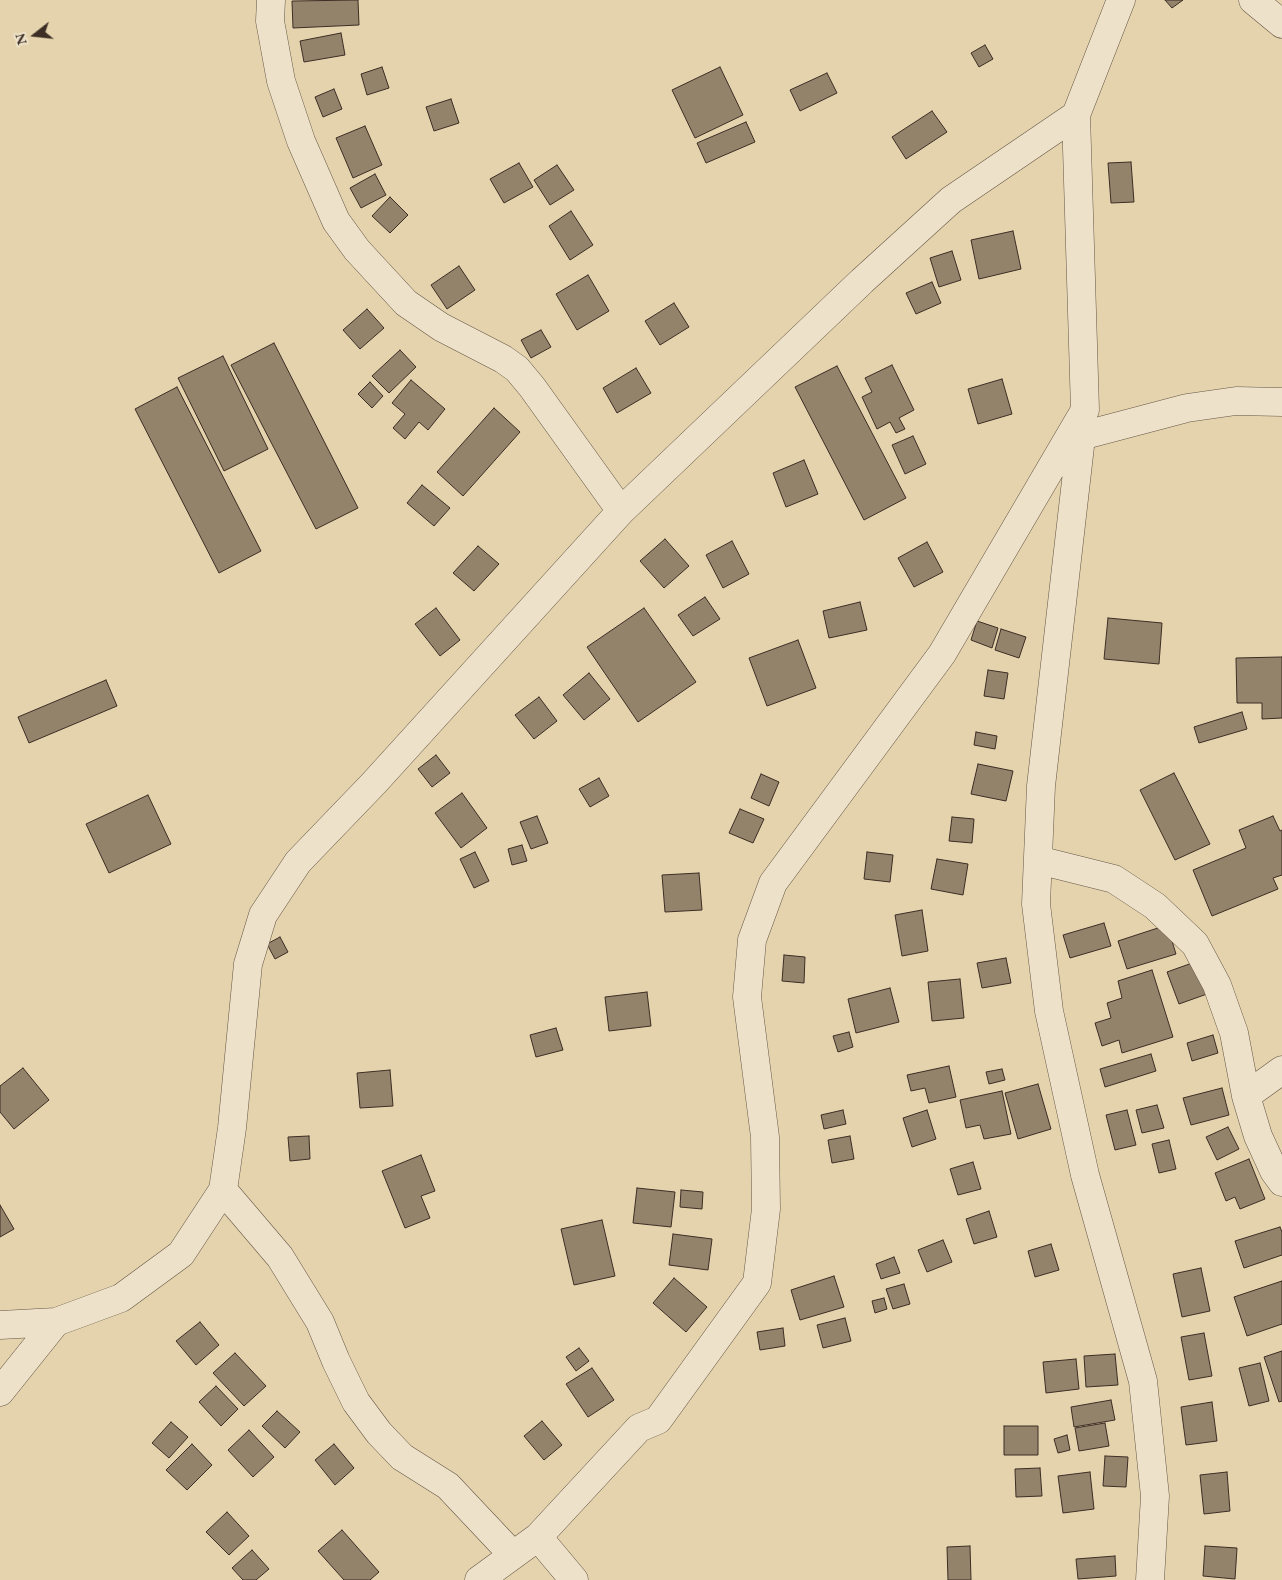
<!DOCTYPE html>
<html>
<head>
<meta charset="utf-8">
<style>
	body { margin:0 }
	#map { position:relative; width:1282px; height:1580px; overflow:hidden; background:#e4d3ac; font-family:"EB Garamond",serif }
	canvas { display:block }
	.north { position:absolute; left:10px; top:10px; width:50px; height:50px; -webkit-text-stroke:4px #ede2c9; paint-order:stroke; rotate:254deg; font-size:14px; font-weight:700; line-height:20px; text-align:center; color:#3c2d25 }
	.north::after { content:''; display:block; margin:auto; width:18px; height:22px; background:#3c2d25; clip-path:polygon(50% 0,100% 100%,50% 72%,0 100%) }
</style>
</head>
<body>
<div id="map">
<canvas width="1282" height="1580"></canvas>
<div class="north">N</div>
</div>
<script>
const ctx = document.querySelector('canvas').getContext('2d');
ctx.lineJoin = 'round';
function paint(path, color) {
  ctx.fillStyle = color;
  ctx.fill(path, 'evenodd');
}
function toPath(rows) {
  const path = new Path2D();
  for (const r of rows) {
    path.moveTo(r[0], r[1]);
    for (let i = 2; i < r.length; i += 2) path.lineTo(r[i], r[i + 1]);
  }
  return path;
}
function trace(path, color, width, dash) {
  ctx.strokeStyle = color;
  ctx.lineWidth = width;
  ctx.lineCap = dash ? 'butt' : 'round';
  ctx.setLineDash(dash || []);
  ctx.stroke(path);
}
const building = toPath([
	[358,0,359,25,293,28,292,1,358,0],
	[1165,0,1183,0,1172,8,1165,0],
	[341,33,345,55,304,62,300,41,341,33],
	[985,45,993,59,979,67,971,53,985,45],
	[382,67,389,88,367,95,361,74,382,67],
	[720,67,743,115,695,138,672,90,720,67],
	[827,73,837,93,800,111,790,90,827,73],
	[334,89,342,109,323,117,315,97,334,89],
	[451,99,459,123,434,131,426,107,451,99],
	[932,111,947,132,906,159,892,137,932,111],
	[746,122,755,142,706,163,697,143,746,122],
	[365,126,382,165,353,178,336,138,365,126],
	[1131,162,1134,202,1111,203,1108,163,1131,162],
	[519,163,533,187,504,203,490,179,519,163],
	[557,165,574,190,550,205,534,180,557,165],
	[375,174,386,195,361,208,350,188,375,174],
	[390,197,408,215,390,233,372,216,390,197],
	[571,211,593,245,570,260,549,226,571,211],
	[1013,231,1021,269,979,279,971,240,1013,231],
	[952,251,961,280,939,287,930,258,952,251],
	[459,266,475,290,447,309,431,285,459,266],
	[588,275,609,311,577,330,556,294,588,275],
	[932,282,941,303,916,314,906,293,932,282],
	[674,303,689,327,660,345,645,321,674,303],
	[367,309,384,328,360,349,343,330,367,309],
	[541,330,551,347,531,358,521,340,541,330],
	[274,343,358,508,316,529,231,365,274,343],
	[400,350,416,367,389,393,372,376,400,350],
	[223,356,268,449,224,471,178,378,223,356],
	[892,365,914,410,899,418,905,429,896,433,890,422,877,429,862,397,872,392,865,378,892,365],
	[837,366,906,498,864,520,795,387,837,366],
	[636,368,651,393,617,413,603,388,636,368],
	[1002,379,1012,414,978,424,968,389,1002,379],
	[411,380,445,409,428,430,419,422,405,439,393,428,405,414,392,403,411,380],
	[370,382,383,396,372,408,358,394,370,382],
	[177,387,261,551,219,573,135,409,177,387],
	[494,408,520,432,463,496,437,472,494,408],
	[913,436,926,464,905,474,892,445,913,436],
	[804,460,818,494,786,507,773,473,804,460],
	[422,485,450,508,434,526,407,503,422,485],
	[665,539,689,566,664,588,640,561,665,539],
	[732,541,749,574,723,588,706,555,732,541],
	[927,542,943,572,914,587,898,558,927,542],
	[478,546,499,564,474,591,453,573,478,546],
	[705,597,720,619,693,636,678,615,705,597],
	[860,602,867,630,829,638,823,611,860,602],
	[436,608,460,640,440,656,415,624,436,608],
	[644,608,696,682,638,722,587,647,644,608],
	[1108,618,1162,623,1159,664,1104,659,1108,618],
	[977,621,998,628,992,648,971,640,977,621],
	[1001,629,1026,637,1019,658,995,650,1001,629],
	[798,640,816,688,767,706,749,658,798,640],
	[1282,657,1282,718,1262,719,1262,703,1237,703,1236,658,1282,657],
	[988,670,1008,673,1004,699,984,696,988,670],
	[589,673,610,699,584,720,563,695,589,673],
	[106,680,117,706,29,743,18,717,106,680],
	[539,697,557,721,534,739,515,715,539,697],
	[1242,712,1247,729,1199,743,1194,727,1242,712],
	[976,732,997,736,995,749,974,745,976,732],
	[436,755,450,773,432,787,418,769,436,755],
	[978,764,1013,771,1006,801,971,794,978,764],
	[1174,773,1210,844,1175,860,1140,790,1174,773],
	[761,774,779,782,769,806,751,798,761,774],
	[599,778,609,796,590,807,579,789,599,778],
	[462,793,487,828,461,848,435,813,462,793],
	[148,795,171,844,109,873,86,824,148,795],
	[740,809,764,819,753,843,729,833,740,809],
	[537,816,548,843,531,849,520,822,537,816],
	[1273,816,1280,831,1282,830,1282,875,1273,878,1278,889,1212,916,1193,870,1246,848,1239,830,1273,816],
	[952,817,974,819,972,843,949,841,952,817],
	[522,845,527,861,512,865,508,849,522,845],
	[475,852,489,881,474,888,460,859,475,852],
	[867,852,893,855,890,882,864,879,867,852],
	[937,859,968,864,963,895,931,889,937,859],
	[699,873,702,910,665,912,662,875,699,873],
	[922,910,928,951,902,956,895,915,922,910],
	[1104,923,1111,946,1070,958,1063,935,1104,923],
	[1167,925,1176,954,1127,969,1118,941,1167,925],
	[280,937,288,952,275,959,267,944,280,937],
	[784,955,805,957,804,983,782,981,784,955],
	[1006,958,1011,983,982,988,977,963,1006,958],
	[1195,962,1207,994,1179,1004,1167,972,1195,962],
	[1152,970,1173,1037,1122,1053,1119,1040,1102,1046,1095,1023,1111,1018,1107,1003,1122,998,1118,981,1152,970],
	[960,979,964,1018,932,1021,928,982,960,979],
	[890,988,899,1022,856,1033,848,999,890,988],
	[647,992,651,1026,609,1031,605,997,647,992],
	[556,1028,563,1050,536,1057,530,1035,556,1028],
	[849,1032,853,1047,838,1052,833,1036,849,1032],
	[1213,1035,1218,1053,1192,1061,1187,1043,1213,1035],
	[1151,1054,1156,1071,1105,1087,1100,1069,1151,1054],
	[949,1066,956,1097,929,1103,925,1088,911,1091,907,1075,949,1066],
	[23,1068,49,1100,14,1129,0,1112,0,1086,23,1068],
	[1002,1069,1005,1080,989,1084,986,1072,1002,1069],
	[390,1070,393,1106,360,1108,357,1073,390,1070],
	[1038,1084,1051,1129,1018,1139,1005,1093,1038,1084],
	[1222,1088,1229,1115,1191,1125,1183,1098,1222,1088],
	[1002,1091,1011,1134,984,1139,980,1125,966,1128,960,1100,1002,1091],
	[1157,1105,1164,1128,1142,1133,1136,1110,1157,1105],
	[843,1110,846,1124,824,1129,821,1115,843,1110],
	[927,1110,936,1139,912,1147,903,1118,927,1110],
	[1127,1110,1136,1145,1115,1150,1106,1115,1127,1110],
	[1228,1127,1239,1149,1217,1160,1206,1137,1228,1127],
	[309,1136,310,1159,290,1161,288,1137,309,1136],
	[850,1136,854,1159,832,1163,828,1140,850,1136],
	[1169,1140,1176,1169,1159,1173,1152,1144,1169,1140],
	[421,1155,435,1191,421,1196,430,1218,405,1228,382,1171,421,1155],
	[1249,1159,1265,1199,1240,1209,1235,1197,1226,1201,1215,1173,1249,1159],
	[973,1162,981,1189,958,1195,950,1169,973,1162],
	[637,1188,675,1192,671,1227,633,1223,637,1188],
	[681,1190,703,1192,702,1209,680,1207,681,1190],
	[0,1205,14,1229,0,1237,0,1205],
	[989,1211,997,1237,974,1244,966,1219,989,1211],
	[602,1220,615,1276,574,1285,561,1229,602,1220],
	[1280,1227,1282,1232,1282,1255,1244,1268,1235,1241,1280,1227],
	[673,1234,712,1239,708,1270,669,1265,673,1234],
	[943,1240,952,1262,927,1272,918,1250,943,1240],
	[1051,1244,1059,1270,1035,1277,1028,1251,1051,1244],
	[894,1257,900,1273,881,1279,876,1264,894,1257],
	[1201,1268,1210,1311,1182,1317,1173,1274,1201,1268],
	[834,1276,844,1307,800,1320,791,1290,834,1276],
	[674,1278,707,1307,686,1332,653,1303,674,1278],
	[1282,1281,1282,1324,1247,1336,1234,1297,1282,1281],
	[904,1284,910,1304,893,1309,886,1289,904,1284],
	[884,1298,887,1309,875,1313,872,1301,884,1298],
	[845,1318,851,1341,823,1348,817,1325,845,1318],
	[200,1322,219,1345,196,1365,176,1341,200,1322],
	[783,1328,785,1346,760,1350,757,1332,783,1328],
	[1204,1333,1212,1376,1189,1380,1181,1337,1204,1333],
	[579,1348,589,1361,576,1371,566,1357,579,1348],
	[1282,1351,1282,1401,1279,1402,1264,1357,1282,1351],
	[235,1353,266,1386,244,1406,213,1373,235,1353],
	[1115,1354,1118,1385,1086,1387,1084,1356,1115,1354],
	[1076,1359,1079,1389,1046,1393,1043,1362,1076,1359],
	[1260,1363,1269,1401,1249,1406,1239,1368,1260,1363],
	[592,1368,614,1400,588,1417,566,1384,592,1368],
	[216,1386,238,1409,221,1426,199,1402,216,1386],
	[1111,1400,1115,1420,1074,1427,1071,1407,1111,1400],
	[1212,1402,1217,1441,1186,1445,1181,1407,1212,1402],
	[277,1411,300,1432,285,1448,262,1426,277,1411],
	[542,1421,562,1445,544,1460,524,1436,542,1421],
	[171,1422,188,1437,169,1458,152,1443,171,1422],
	[1105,1423,1109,1446,1079,1451,1075,1428,1105,1423],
	[1004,1426,1038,1426,1038,1455,1004,1455,1004,1426],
	[249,1430,274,1457,253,1477,228,1450,249,1430],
	[1067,1435,1070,1450,1058,1453,1054,1439,1067,1435],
	[192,1444,212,1465,187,1490,166,1470,192,1444],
	[334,1444,354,1468,335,1485,315,1460,334,1444],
	[1105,1456,1128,1457,1126,1487,1103,1486,1105,1456],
	[1040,1468,1042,1496,1016,1497,1015,1469,1040,1468],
	[1090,1472,1094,1509,1063,1513,1058,1476,1090,1472],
	[1227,1472,1230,1511,1204,1514,1200,1475,1227,1472],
	[227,1512,249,1536,229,1555,206,1532,227,1512],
	[342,1530,379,1572,370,1580,344,1580,318,1551,342,1530],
	[970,1546,971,1580,948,1580,947,1547,970,1546],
	[1205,1546,1237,1548,1235,1579,1203,1576,1205,1546],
	[252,1550,269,1569,256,1580,243,1580,232,1568,252,1550],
	[1115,1556,1116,1576,1078,1579,1076,1559,1115,1556]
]);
paint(building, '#93836b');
trace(building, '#3c2d25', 1);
const minor = toPath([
	[271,0,270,21,281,81,301,141,336,221,357,250,406,303,441,327,503,359,517,369,532,387,621,511],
	[1253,0,1282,24],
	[1083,420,1041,786,1036,904,1049,1011,1085,1175,1143,1381,1155,1496,1150,1580],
	[1081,436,1187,408,1236,401,1282,402],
	[1038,860,1114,879,1155,906,1195,944,1217,985,1234,1033,1246,1096,1258,1136,1274,1171,1282,1182],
	[1246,1096,1282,1070],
	[223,1190,280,1257,320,1322,336,1361,356,1402,379,1433,402,1457,448,1486,513,1555],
	[0,1325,56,1322,121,1298,181,1254,223,1190,232,1128,248,964,263,915,298,862,374,783,621,511,862,281,951,200,1076,115],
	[0,1392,56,1322],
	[538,1537,574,1580],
	[479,1580,538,1537,639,1428,658,1420,757,1283,766,1209,765,1137,747,997,752,940,773,883,942,654,1085,410,1076,115,1121,0]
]);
trace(minor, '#665647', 29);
trace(minor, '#ede2c9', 28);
</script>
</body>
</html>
